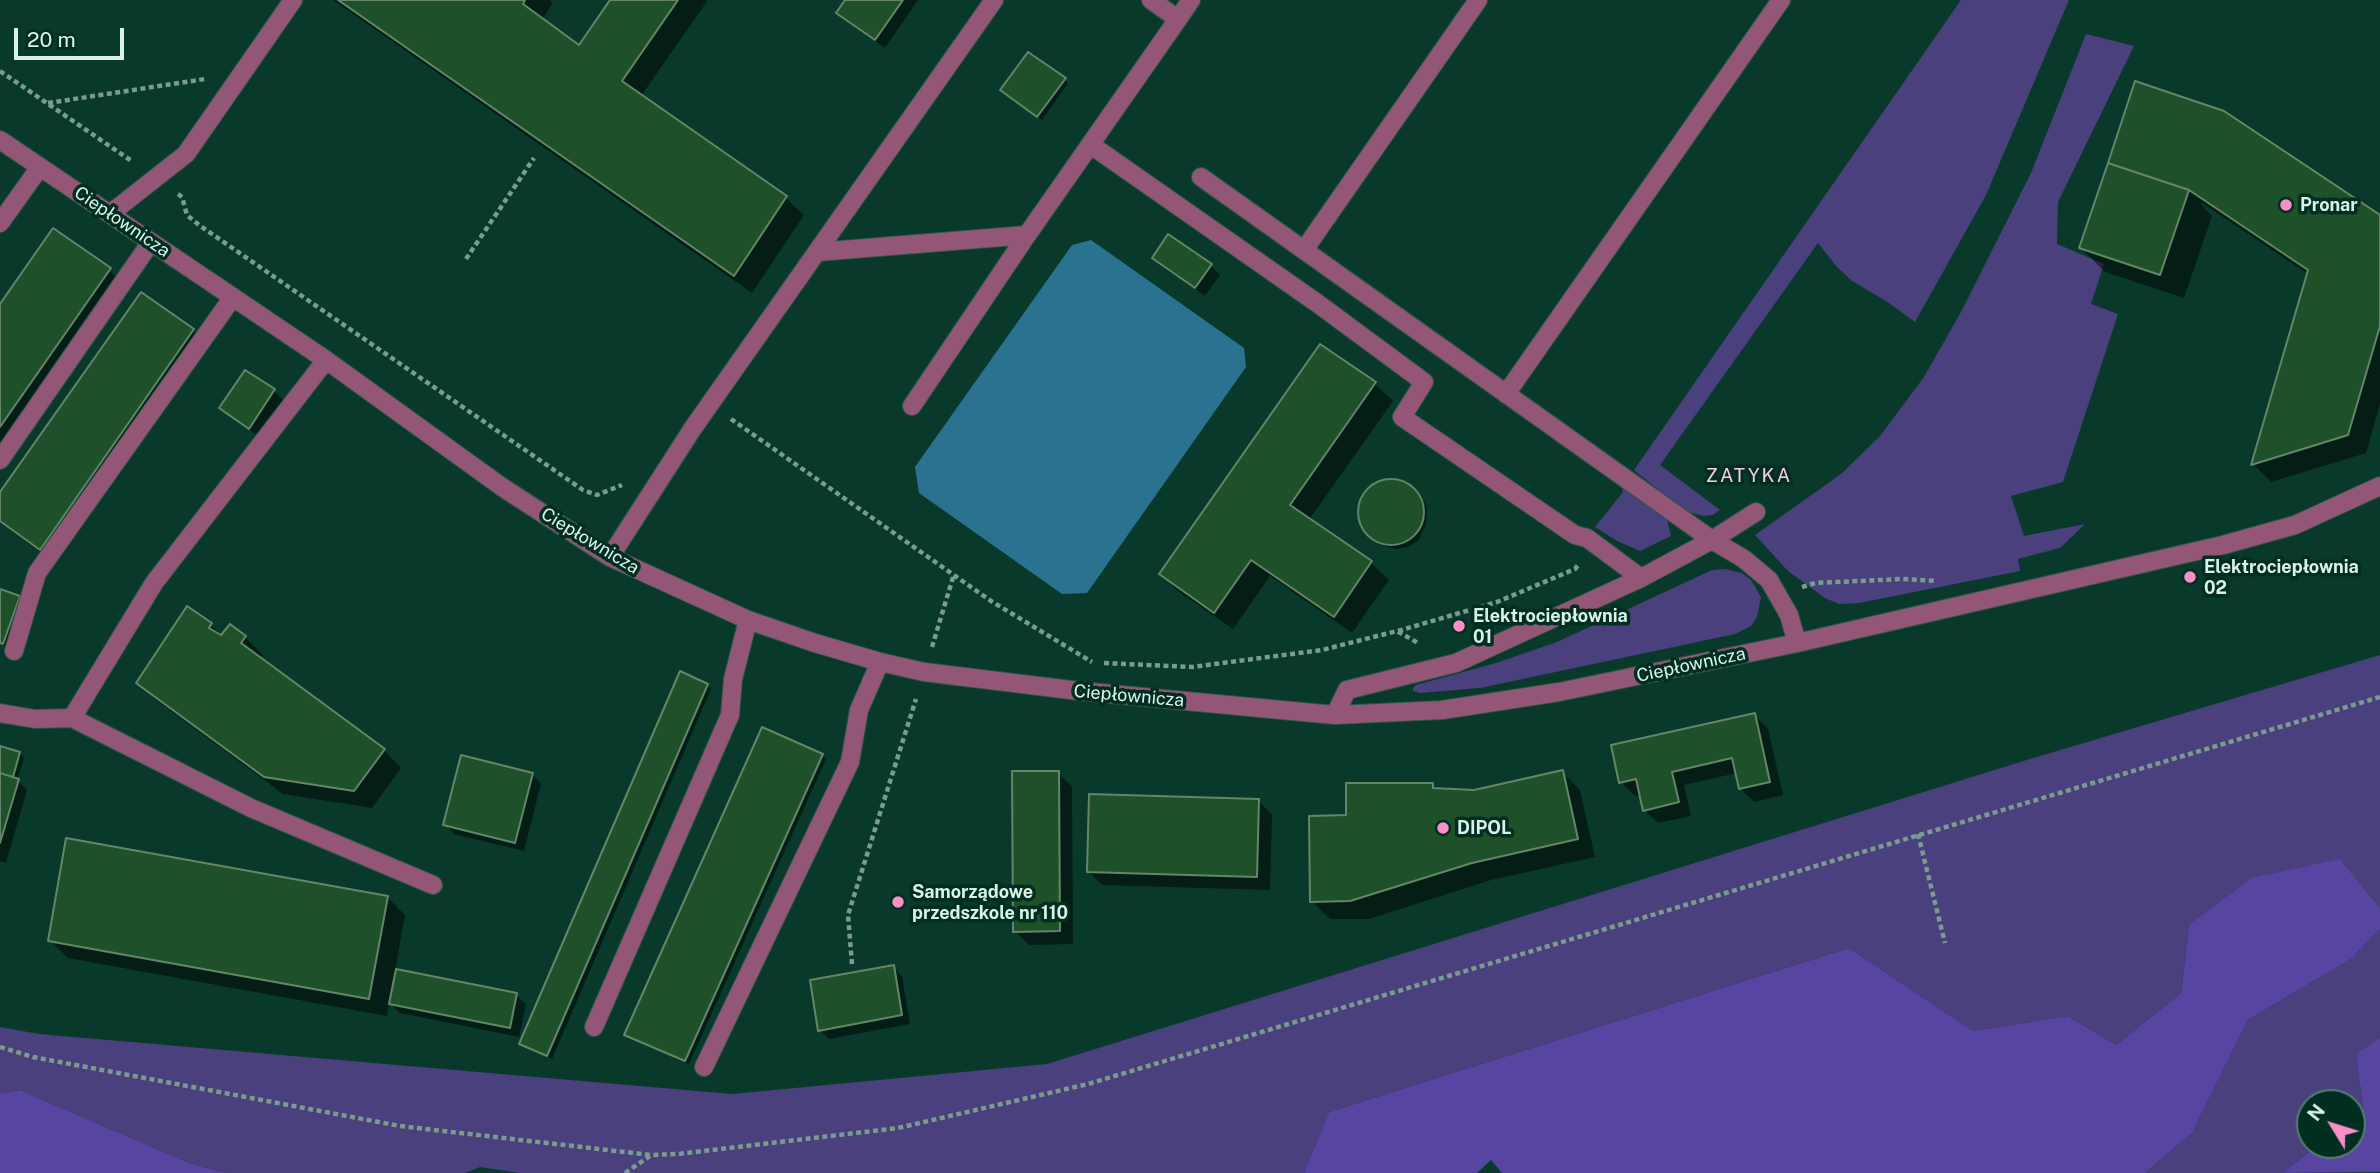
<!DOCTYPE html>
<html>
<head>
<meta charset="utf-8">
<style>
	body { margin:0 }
	#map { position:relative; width:2380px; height:1173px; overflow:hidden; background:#09392a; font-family:"Public Sans",sans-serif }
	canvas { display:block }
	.north { position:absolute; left:2296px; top:1089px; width:70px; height:70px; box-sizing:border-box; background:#002e21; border:2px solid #577c71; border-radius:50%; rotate:308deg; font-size:19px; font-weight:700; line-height:28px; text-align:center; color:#daf2e8 }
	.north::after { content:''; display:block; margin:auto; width:24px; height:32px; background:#fa8fc7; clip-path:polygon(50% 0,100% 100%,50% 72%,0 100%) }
	.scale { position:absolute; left:14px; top:28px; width:110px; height:32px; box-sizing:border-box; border:4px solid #daf2e8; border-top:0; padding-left:9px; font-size:21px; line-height:24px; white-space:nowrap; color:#daf2e8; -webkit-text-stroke:5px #002e21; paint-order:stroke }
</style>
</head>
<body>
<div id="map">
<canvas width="2380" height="1173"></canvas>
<div class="north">N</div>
<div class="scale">20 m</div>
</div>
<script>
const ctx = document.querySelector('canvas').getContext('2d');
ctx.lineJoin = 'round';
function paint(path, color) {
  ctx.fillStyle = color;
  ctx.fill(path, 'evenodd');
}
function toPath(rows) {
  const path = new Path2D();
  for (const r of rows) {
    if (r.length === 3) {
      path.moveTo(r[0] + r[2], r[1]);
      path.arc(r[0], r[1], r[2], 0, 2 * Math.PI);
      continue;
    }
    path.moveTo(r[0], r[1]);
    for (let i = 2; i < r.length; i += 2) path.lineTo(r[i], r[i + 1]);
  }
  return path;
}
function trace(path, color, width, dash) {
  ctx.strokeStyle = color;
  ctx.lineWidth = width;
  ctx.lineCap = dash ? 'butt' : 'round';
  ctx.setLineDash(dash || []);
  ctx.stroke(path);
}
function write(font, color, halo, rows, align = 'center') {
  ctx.font = font + ' "Public Sans",sans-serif';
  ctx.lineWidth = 7;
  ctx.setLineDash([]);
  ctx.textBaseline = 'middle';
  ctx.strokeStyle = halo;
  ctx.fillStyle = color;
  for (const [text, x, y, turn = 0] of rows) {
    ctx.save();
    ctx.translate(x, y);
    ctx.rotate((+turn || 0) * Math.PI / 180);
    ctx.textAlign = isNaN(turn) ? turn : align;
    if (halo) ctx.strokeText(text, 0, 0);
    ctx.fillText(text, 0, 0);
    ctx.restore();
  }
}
paint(toPath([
	[1961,0,2069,0,1986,195,1915,322,1886,301,1852,281,1837,267,1818,243,1660,465,1720,510,1713,515,1703,516,1685,511,1634,470],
	[2086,34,2134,46,2058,202,2057,244,2104,264,2091,304,2118,314,2063,482,2011,496,2024,536,2085,524,2060,548,2018,559,2020,571,1859,603,1839,604,1825,598,1788,571,1755,535,1841,474,1880,436,1924,377,1961,312,2031,173],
	[1622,487,1645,500,1667,519,1671,536,1640,551,1617,541,1595,527,1623,492],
	[1725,569,1742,573,1751,580,1761,597,1757,617,1751,626,1735,634,1480,688,1420,693,1413,691,1413,688,1416,685,1496,663,1557,642,1712,570],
	[2380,655,2380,908,2340,859,2189,925,2181,993,2116,1045,2068,1016,1973,1031,1849,948,1329,1112,1304,1173,520,1173,480,1167,465,1173,226,1173,189,1163,20,1090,0,1094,0,1027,39,1034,732,1094,1047,1064,2030,759],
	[2380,929,2380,1037,2356,1054,2363,1109,2352,1118,2352,1103,2310,1103,2310,1145,2318,1145,2283,1173,2145,1173,2192,1133,2248,1020,2351,959]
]), '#4a407e');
paint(toPath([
	[2340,859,2380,908,2380,929,2351,959,2248,1020,2192,1133,2145,1173,1502,1173,1491,1160,1477,1173,1304,1173,1329,1112,1849,948,1973,1031,2068,1016,2116,1045,2181,993,2189,925,2252,878],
	[2380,1037,2380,1172,2283,1173,2318,1145,2352,1145,2352,1118,2363,1108,2356,1054],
	[20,1090,189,1163,226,1173,0,1173,0,1094]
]), '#5745a1');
paint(toPath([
	[1091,240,1244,348,1246,367,1087,593,1062,594,919,493,915,467,1072,245]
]), '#297391');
paint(toPath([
	[333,0,550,0,553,3,542,20,579,47,613,0,708,0,641,96,786,198,804,215,752,293],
	[847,0,918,0,885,48,847,22,838,13],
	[1064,79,1068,83,1042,120,1007,94],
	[2136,83,2380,218,2380,404,2366,453,2271,482,2253,464,2308,274,2202,203,2201,204,2212,216,2184,298,2105,272,2081,248],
	[1169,237,1211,266,1220,275,1205,296,1163,267,1154,258],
	[109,270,127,287,0,470,0,307],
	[193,330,207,344,55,563,3,525,0,522,0,495],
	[1375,384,1393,401,1309,520,1371,563,1389,580,1352,633,1270,576,1233,629,1179,592,1161,574],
	[274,391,283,400,259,437,221,408],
	[1390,480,1410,485,1422,497,1427,507,1426,525,1418,541,1408,547,1396,549,1384,546,1371,535,1361,520,1361,504,1365,495,1380,482],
	[0,591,19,597,23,601,7,647,0,644],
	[188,608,211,625,223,636,245,637,263,655,260,659,384,750,401,768,372,808,283,794,156,700,138,682],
	[707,685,711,689,552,1059,526,1048,522,1043],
	[1754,715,1768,729,1783,795,1754,802,1740,788,1737,773,1684,785,1691,816,1658,823,1644,810,1641,795,1635,796,1621,782],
	[0,748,20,753,24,758,17,780,27,790,6,863,0,861],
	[822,755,826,759,689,1064,631,1038,626,1034],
	[1562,772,1580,790,1595,857,1491,880,1369,919,1330,919,1312,901,1348,817,1432,784,1437,790,1475,792],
	[1058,773,1072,786,1073,944,1029,945,1015,931],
	[532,774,541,784,524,851,454,834,445,824],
	[1259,801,1272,815,1270,890,1102,885,1089,872],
	[387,897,405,915,395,971,516,995,526,1004,519,1037,400,1013,389,1002,387,1016,68,958,50,940],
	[893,967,902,976,910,1024,829,1039,820,1030]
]), '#0007');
const building = toPath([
	[338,0,525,0,523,4,579,45,610,0,678,0,622,81,787,196,734,276,338,0],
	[845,0,903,0,875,40,836,13,845,0],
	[1028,52,1066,78,1037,117,1000,90,1028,52],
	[2135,81,2224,111,2380,215,2380,326,2348,435,2251,465,2308,270,2189,190,2108,163,2135,81],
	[2108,163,2189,190,2160,275,2079,248,2108,163],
	[53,228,111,268,0,427,0,304,53,228],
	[1168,234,1212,264,1195,288,1152,258,1168,234],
	[141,292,194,329,40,550,0,521,0,492,141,292],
	[1320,344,1376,382,1290,505,1372,561,1334,617,1251,560,1214,613,1159,574,1320,344],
	[245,370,275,389,249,429,219,408,245,370],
	[1391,512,33],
	[0,589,20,596,3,644,0,643,0,589],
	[187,606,212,623,209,628,221,635,230,624,246,636,241,643,385,749,354,791,264,777,136,683,187,606],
	[680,671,708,684,547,1056,519,1044,680,671],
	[1755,713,1770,782,1739,789,1732,758,1672,772,1679,802,1643,811,1636,779,1619,783,1611,745,1755,713],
	[762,727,823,754,685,1061,624,1035,762,727],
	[0,746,20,752,13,777,0,773,0,746],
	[461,755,533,773,515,843,443,825,461,755],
	[1563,770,1578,839,1472,863,1350,901,1310,902,1309,816,1346,815,1346,783,1433,783,1433,788,1474,790,1563,770],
	[1012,771,1059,771,1060,931,1013,932,1012,771],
	[0,773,19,779,0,843,0,773],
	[1089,794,1259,799,1257,877,1087,872,1089,794],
	[66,838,388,896,369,999,48,941,66,838],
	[894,965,902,1015,818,1031,810,980,894,965],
	[396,969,517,993,510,1028,389,1004,396,969]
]);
paint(building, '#1e5129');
trace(building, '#658569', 2);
const minor = toPath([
	[1151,0,1178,19,1191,0],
	[0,140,326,360,502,487,610,557,748,620,815,643,880,662,924,672,1079,691,1335,715,1442,710,1559,692,1797,643,2223,545,2295,525,2380,486],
	[1091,145,1317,303,1424,382,1402,417,1575,535,1587,538,1641,578],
	[1201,177,1712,540,1756,512],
	[111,213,186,154,293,0],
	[0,223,40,167],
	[1304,250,1478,0],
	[817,252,1027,235,1178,19],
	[1506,394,1781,0],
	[912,406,1027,235],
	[0,460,151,242],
	[610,557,693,428,994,0],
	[14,651,37,573,233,297],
	[0,713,35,719,72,718,251,808,433,885],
	[1335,715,1347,690,1456,663,1641,578,1712,540,1744,559,1769,580,1789,615,1797,643],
	[72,718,154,583,326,360],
	[594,1027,730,715,733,679,748,620],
	[704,1067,850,762,859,710,880,662]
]);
trace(minor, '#2a5748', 20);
trace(toPath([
	[0,71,133,162],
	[48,103,205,79],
	[178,194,182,197,187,215,199,225,583,490,597,495,622,485],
	[466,259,534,158],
	[731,419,991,601,1092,662],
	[1802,587,1815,583,1902,579,1937,581],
	[1398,631,1497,602,1575,569,1579,564],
	[932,647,954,574],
	[1104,663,1192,667,1322,650,1397,631,1418,643],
	[1918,834,1945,943],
	[852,964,848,915,916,699],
	[0,1047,33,1057,400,1126,651,1155,678,1154,898,1128,1088,1084,2380,697],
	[625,1173,650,1156]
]), '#799c8f', 4.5, [5, 3.5]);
trace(minor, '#945676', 18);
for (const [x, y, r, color] of [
	[2286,205,7,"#fa8fc7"],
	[2190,577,7,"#fa8fc7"],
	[1459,626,7,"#fa8fc7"],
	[1443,828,7,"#fa8fc7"],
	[898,902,7,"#fa8fc7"]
]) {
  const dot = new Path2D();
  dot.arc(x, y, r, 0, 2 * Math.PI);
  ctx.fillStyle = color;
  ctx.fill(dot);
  trace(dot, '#002e21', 2.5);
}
write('bold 18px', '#daf2e8', '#002e21', [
	["Pronar",2300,205],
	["Elektrociepłownia",2204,567],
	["02",2204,588],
	["Elektrociepłownia",1473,616],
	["01",1473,637],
	["DIPOL",1457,828],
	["Samorządowe",912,892],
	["przedszkole nr 110",912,913]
], 'left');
write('18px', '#daf2e8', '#002e21', [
	["Ciepłownicza",122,222,34],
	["Ciepłownicza",590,541,31],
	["Ciepłownicza",1691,665,-12],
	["Ciepłownicza",1129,696,5]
]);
ctx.letterSpacing = '2px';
write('19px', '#fbcce2', '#002e21', [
	["ZATYKA",1749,476]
]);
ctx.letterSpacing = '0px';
</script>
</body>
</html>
